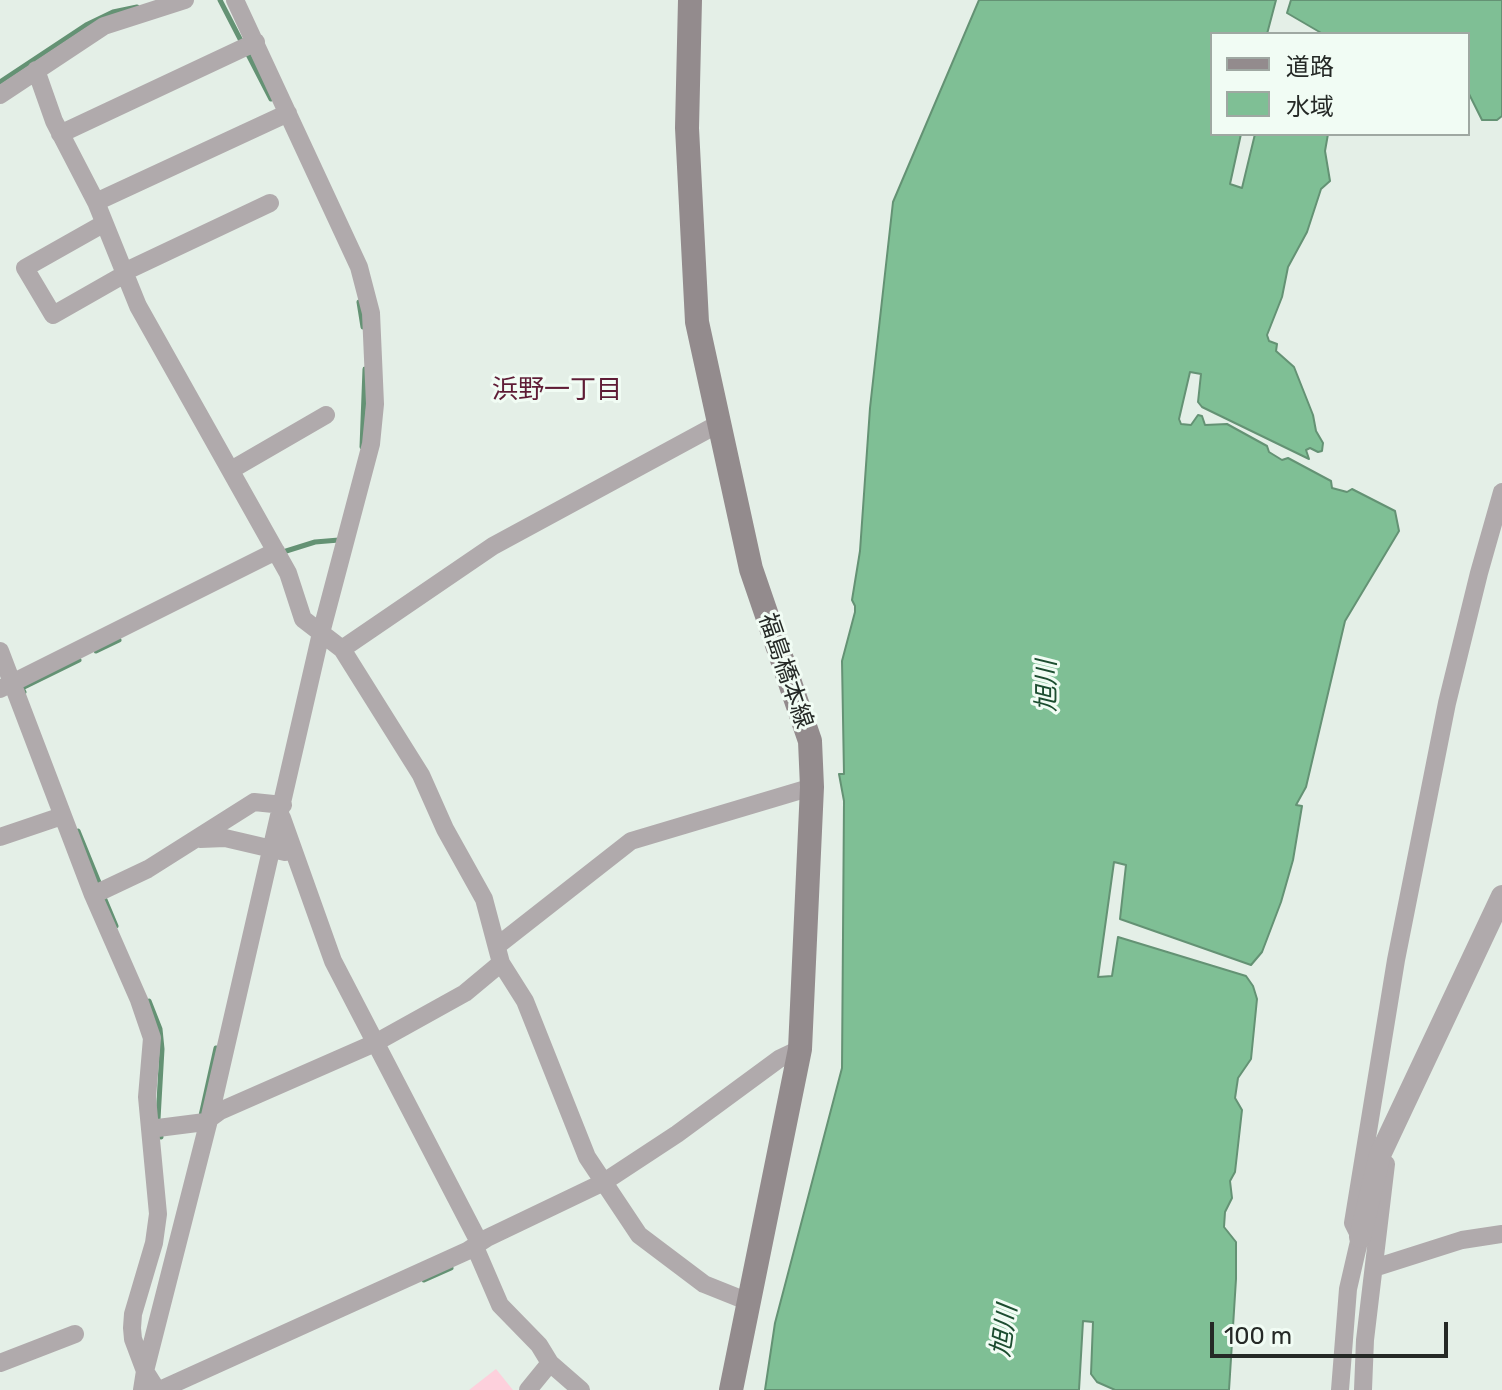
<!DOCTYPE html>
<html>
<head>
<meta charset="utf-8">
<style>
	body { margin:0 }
	#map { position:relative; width:1502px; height:1390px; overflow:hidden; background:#e4efe7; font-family:Rubik,"Noto Sans JP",sans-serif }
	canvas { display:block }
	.legend { position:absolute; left:1210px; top:32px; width:260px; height:104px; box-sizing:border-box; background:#f1fcf4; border:2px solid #9fa8a2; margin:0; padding:10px 14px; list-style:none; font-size:24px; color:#252926 }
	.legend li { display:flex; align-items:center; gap:16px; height:40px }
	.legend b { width:40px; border:2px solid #9fa8a2 }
	.scale { position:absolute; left:1210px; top:1322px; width:238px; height:36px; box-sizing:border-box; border:4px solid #252926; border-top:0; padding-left:10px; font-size:24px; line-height:28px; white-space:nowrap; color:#252926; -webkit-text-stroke:6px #f1fcf4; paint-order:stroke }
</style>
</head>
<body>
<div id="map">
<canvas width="1502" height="1390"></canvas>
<ul class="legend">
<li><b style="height:10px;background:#938b8d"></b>道路</li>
<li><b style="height:22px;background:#7fbf95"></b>水域</li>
</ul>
<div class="scale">100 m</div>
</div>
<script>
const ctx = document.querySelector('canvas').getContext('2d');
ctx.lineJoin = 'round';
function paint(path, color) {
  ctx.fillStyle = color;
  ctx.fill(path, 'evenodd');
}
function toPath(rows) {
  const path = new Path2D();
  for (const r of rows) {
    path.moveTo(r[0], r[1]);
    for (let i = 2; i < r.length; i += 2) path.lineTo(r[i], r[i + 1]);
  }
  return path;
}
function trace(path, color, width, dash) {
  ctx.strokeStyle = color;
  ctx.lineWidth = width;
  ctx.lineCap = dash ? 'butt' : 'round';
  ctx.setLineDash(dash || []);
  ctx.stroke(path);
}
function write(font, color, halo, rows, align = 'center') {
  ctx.font = font + ' Rubik,"Noto Sans JP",sans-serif';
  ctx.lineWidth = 6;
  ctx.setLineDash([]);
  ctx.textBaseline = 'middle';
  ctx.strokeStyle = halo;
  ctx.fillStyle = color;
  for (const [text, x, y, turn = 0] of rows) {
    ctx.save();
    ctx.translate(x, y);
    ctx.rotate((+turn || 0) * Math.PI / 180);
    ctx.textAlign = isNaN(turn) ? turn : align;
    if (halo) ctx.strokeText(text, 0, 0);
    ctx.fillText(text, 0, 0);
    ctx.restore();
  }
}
paint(toPath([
	[496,1369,513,1390,469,1390]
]), '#fdd0dc');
const water = toPath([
	[979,0,1276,0,1267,34,1212,34,1212,134,1241,134,1230,184,1242,188,1255,134,1328,134,1325,151,1330,181,1321,189,1307,232,1288,267,1282,297,1267,335,1269,341,1277,344,1276,351,1294,367,1313,415,1316,431,1323,443,1322,451,1318,452,1310,448,1306,450,1309,459,1202,407,1198,402,1201,374,1190,372,1179,419,1181,424,1191,425,1198,415,1202,416,1205,425,1227,424,1267,446,1269,452,1282,460,1288,458,1331,481,1332,488,1347,492,1352,489,1395,511,1399,531,1345,621,1306,787,1296,805,1302,806,1293,860,1281,902,1262,952,1251,965,1120,919,1126,865,1114,862,1098,977,1112,976,1118,937,1246,976,1253,986,1257,999,1251,1059,1238,1078,1235,1098,1242,1110,1235,1172,1230,1181,1232,1198,1225,1212,1224,1227,1236,1242,1236,1279,1229,1390,1115,1390,1097,1382,1091,1374,1093,1322,1083,1321,1079,1390,765,1390,775,1323,842,1068,844,801,839,774,844,774,842,661,855,612,855,606,852,600,860,551,870,408,893,202,979,0],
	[1291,0,1502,0,1502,116,1497,120,1482,120,1468,92,1468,34,1323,34,1287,13,1291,0]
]);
paint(water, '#7fbf95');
trace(water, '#649274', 2);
trace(toPath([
	[220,0,271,99],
	[0,82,86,25,113,12,137,7],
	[359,302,363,327],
	[362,447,365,369],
	[283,552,315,542,339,540],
	[96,651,119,640],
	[24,692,22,688,79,660],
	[78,831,100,885],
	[103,895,116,926],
	[149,1001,160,1029,162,1049,158,1119,161,1137],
	[200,1120,216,1048],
	[424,1280,451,1268]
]), '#649274', 5);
trace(toPath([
	[36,70,54,121,96,202,138,306,288,573,303,619,342,649,421,775,445,829,484,899,501,963,525,1001,587,1157,639,1235,704,1284,749,1302],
	[0,95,104,26,185,0],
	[60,134,256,42],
	[96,202,288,113],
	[103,224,25,268,53,315,125,274],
	[124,272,270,203],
	[231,470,326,415],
	[342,649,493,546,720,423],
	[0,651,93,895,139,1000,152,1038,147,1097,158,1214,154,1243,133,1314,132,1328,133,1339,145,1371,157,1390],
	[0,689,276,551],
	[282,818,333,961,479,1242],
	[0,837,62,816],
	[200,839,225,838,285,852],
	[93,895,148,869,254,802,283,805],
	[497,946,631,841,812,787],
	[150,1129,205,1122,220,1111,375,1043,465,993,501,963],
	[475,1247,500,1305,539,1345,550,1363,581,1390],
	[1374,1268,1462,1240,1502,1234],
	[0,1363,75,1334],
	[142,1390,145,1371,209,1120,321,633,371,444,375,404,371,313,359,267,235,0],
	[160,1390,467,1251,487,1238,604,1182,677,1134,779,1059,800,1049],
	[528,1390,550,1363],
	[1340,1390,1348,1289,1360,1237,1353,1223,1396,960,1447,703,1479,573,1502,492],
	[1363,1390,1365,1340,1386,1164]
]), '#b0aaac', 18);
trace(toPath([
	[1360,1237,1380,1155,1502,896]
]), '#b0aaac', 22);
trace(toPath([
	[690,0,687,128,697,322,751,569,810,741,812,787,800,1049,731,1390]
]), '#938b8d', 24);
write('24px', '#252926', '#f1fcf4', [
	["福島橋本線",785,671,71]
]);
write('26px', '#5f1c36', '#f1fcf4', [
	["浜野一丁目",557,390]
]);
write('italic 26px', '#1c4d30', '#f1fcf4', [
	["旭川",1047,686,-90],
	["旭川",1005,1331,-82]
]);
</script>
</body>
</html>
